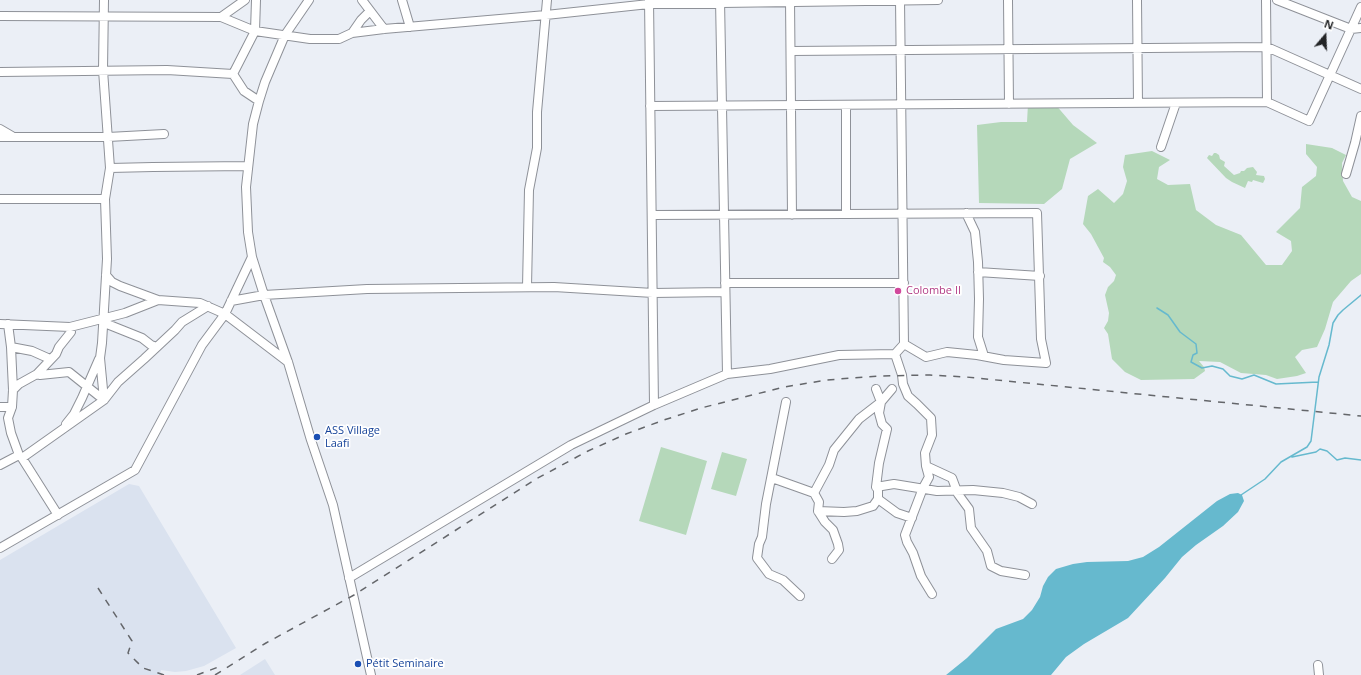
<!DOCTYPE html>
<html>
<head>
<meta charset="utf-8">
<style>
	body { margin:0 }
	#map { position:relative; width:1361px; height:675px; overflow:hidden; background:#ebeff6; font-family:"Open Sans",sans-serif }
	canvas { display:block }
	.north { position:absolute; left:1305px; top:16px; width:40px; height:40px; -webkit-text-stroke:3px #fff; paint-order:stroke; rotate:19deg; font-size:11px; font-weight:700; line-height:16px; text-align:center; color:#222426 }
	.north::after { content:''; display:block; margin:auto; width:14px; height:18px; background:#222426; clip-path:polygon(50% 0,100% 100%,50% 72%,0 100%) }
</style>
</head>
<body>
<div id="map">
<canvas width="1361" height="675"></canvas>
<div class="north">N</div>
</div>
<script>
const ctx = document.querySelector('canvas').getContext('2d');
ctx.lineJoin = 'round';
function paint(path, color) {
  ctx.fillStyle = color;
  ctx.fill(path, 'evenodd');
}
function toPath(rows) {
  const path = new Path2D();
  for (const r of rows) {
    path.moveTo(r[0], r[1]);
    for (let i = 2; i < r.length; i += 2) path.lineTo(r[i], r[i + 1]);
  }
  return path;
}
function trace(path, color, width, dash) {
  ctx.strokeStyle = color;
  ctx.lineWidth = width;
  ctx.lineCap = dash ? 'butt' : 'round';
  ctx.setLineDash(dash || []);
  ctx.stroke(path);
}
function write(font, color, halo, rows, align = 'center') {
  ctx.font = font + ' "Open Sans",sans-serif';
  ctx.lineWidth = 3.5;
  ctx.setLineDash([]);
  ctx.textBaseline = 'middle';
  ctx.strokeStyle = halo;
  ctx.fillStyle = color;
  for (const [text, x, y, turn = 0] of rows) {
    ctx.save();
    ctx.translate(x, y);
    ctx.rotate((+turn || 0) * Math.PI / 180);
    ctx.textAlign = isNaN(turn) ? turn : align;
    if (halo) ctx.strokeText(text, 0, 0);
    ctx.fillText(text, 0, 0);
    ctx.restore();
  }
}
paint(toPath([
	[129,484,139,486,236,648,204,666,186,671,175,672,161,670,160,675,0,675,0,560],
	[265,659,275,675,240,675]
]), '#dae2ef');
paint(toPath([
	[1028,104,1055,104,1073,125,1097,143,1070,159,1062,189,1044,204,979,203,977,125,1001,122,1027,122],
	[1306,144,1332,148,1346,155,1342,163,1343,181,1352,197,1361,201,1361,274,1351,281,1333,302,1325,329,1317,347,1302,350,1295,357,1306,373,1297,376,1277,379,1266,375,1241,373,1220,362,1199,361,1204,367,1205,371,1194,379,1141,380,1125,372,1112,359,1108,334,1104,328,1108,321,1109,313,1105,295,1108,287,1114,281,1116,275,1110,267,1103,262,1104,258,1091,234,1083,224,1088,196,1098,189,1114,203,1123,194,1127,181,1123,167,1125,155,1152,151,1170,160,1159,167,1157,179,1168,185,1190,184,1196,210,1216,225,1241,235,1266,265,1282,265,1292,251,1291,241,1276,232,1300,208,1302,187,1316,176,1317,167,1306,154],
	[1214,153,1216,153,1219,155,1220,159,1225,162,1224,166,1234,175,1240,173,1241,171,1244,171,1247,168,1253,167,1257,172,1256,175,1264,176,1265,179,1263,183,1253,180,1252,182,1248,181,1245,188,1232,182,1226,178,1207,158,1209,155,1212,156],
	[661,447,707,461,686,535,639,521],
	[722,452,747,459,736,496,711,489]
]), '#b5d8ba');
paint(toPath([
	[1238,493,1242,495,1244,501,1238,512,1223,526,1196,545,1182,557,1165,578,1128,618,1084,644,1066,657,1051,675,946,675,967,658,996,629,1023,619,1032,610,1040,597,1043,586,1048,577,1056,569,1073,564,1087,562,1128,561,1143,557,1159,547,1217,501,1230,494]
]), '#66b9ce');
trace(toPath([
	[1157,308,1168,315,1180,332,1196,344,1197,353,1193,355,1191,362,1202,368,1212,366,1223,369,1230,376,1242,379,1254,375,1276,384,1318,382],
	[1292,457,1316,452,1320,449,1327,451,1337,460,1345,458,1361,460],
	[1241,495,1265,479,1281,462,1307,447,1311,441,1319,377,1329,345,1333,323,1338,315,1343,310,1361,295]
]), '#66b9ce', 1.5);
const minor = toPath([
	[104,0,103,70,110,168,105,199,107,259,102,343,100,358,104,400],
	[256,0,255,31,233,74,244,91,259,101],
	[309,0,285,35,265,82,259,101,253,124,246,187,248,232,252,257,264,295,288,362,311,440,333,505,371,675],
	[362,0,384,29],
	[402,0,410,27],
	[649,0,654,405],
	[720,0,727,374],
	[790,0,792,215],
	[1008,0,1009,104],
	[1137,0,1138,103],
	[1266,0,1267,102],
	[1277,0,1351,29,1361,28],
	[0,16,221,17,255,31,310,39,339,39,352,33,384,29,546,15,649,4,938,0],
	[221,17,245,0],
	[352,33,361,20,370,11],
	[791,51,1267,47,1361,89],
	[0,72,167,70,233,74],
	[650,106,1267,102,1309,121,1361,7],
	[0,129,12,136],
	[0,137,108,137,164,134],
	[1161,147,1176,103],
	[110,168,153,167,248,166],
	[1346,174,1355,143,1361,116],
	[0,199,105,199],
	[966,213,975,232,978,262,979,299,978,337,984,356],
	[846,214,846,105],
	[652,215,1037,213,1041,339,1046,363,1004,360,977,355,947,352,926,357,904,344],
	[978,272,1040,276],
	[106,275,112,282,120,286,158,300],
	[725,283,904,283],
	[527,287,529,190,537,148,537,112,547,0],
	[231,301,264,295,367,289,554,287,653,293,725,292],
	[103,319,107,324,142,338,151,345,157,347],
	[0,324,70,327,125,313,158,300,200,303,225,314,288,362],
	[8,324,11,347,13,390,12,407,8,418,11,433,19,455],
	[11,347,32,351,50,359],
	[895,354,902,375,903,384,908,396,917,404,931,418,932,435,925,453,926,466,952,478,958,494,969,509,971,528,987,551,991,566,1001,571,1025,575],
	[37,374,40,375,69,372,104,400],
	[13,390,19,384,37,374,56,354,59,347,71,332,70,327],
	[786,402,766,504,762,537,759,544,757,558,769,574,783,580,800,596],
	[0,407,12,407],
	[66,424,74,414,82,398,99,359],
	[22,458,58,515],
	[0,465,19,455,22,458,104,400,118,382,144,359,175,330,182,322,208,306],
	[926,466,929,477,923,488,905,535,907,542,913,553,921,576,932,594],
	[772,478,814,493],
	[876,487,894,484,937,491,973,490,1003,493,1019,497,1032,504],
	[878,499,897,513,912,518],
	[818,511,844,512,857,511,873,506,878,499,878,489,876,487,879,463,887,429,882,424,879,413,881,402,876,389],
	[0,548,135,470,202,345,225,314,252,257],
	[832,559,839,550,838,544,833,530,825,522,818,511,819,502,814,493,829,465,834,450,859,419,881,402,892,389],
	[349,578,571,445,654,405,727,374,770,369,839,355,895,354,904,344,900,0],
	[1318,665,1319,675]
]);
trace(minor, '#8e9198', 10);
trace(minor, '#fff', 8);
trace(toPath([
	[98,588,132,641,128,653,143,668,164,675],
	[197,675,221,666],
	[215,675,266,643,354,595,536,479,588,451,626,434,664,420,701,408,784,387,827,380,878,376,930,375,966,377,1361,416]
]), '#64666a', 1.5, [7, 7]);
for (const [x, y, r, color] of [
	[898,291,4,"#d1479c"],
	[317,437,4,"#1a4fb4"],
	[358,664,4,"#1a4fb4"]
]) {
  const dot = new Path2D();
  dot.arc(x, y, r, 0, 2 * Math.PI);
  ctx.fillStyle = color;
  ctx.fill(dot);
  trace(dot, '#fff', 1.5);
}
write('11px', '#b23c85', '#fff', [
	["Colombe II",906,291]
], 'left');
write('11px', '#164399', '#fff', [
	["ASS Village",325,431],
	["Laafi",325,444],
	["Pétit Seminaire",366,664]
], 'left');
</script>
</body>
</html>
